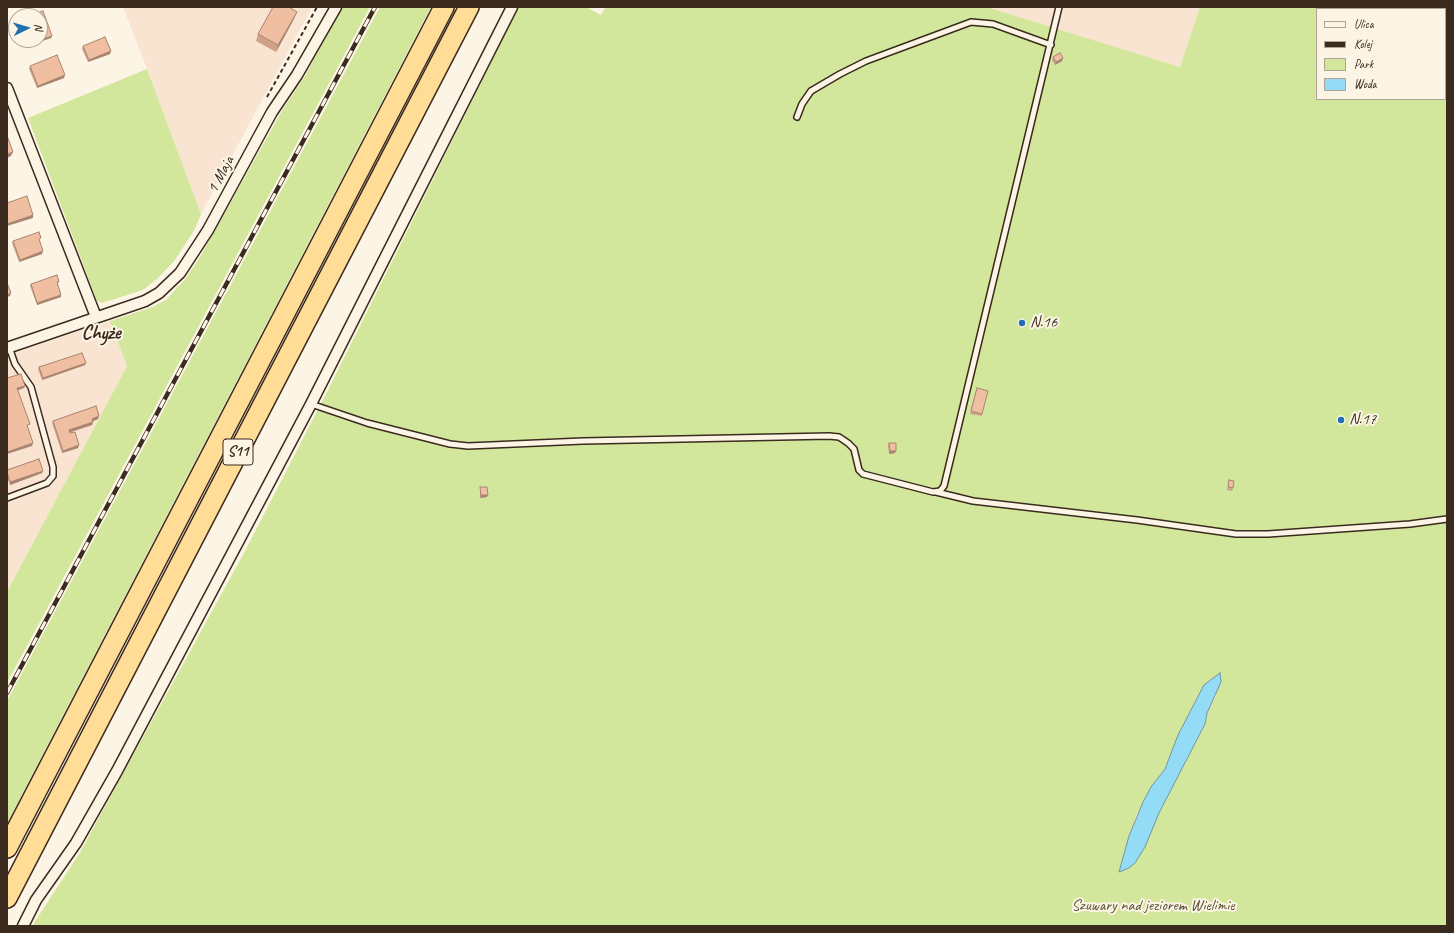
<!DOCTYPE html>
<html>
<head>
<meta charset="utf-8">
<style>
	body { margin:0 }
	#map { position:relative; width:1454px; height:933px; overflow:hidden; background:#fcf5e5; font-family:Caveat,sans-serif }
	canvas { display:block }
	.frame { position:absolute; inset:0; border:8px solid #3b2a1e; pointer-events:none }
	.legend { position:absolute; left:1316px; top:8px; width:130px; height:92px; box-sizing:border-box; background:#fcf5e5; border:1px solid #afa495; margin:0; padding:5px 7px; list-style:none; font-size:12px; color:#3b2a1e }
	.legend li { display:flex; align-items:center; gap:8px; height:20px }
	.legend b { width:20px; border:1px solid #afa495 }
	.north { position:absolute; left:8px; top:8px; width:40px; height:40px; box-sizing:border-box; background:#fcf5e5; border:1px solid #afa495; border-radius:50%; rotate:85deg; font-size:11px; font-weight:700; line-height:16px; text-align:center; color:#3b2a1e }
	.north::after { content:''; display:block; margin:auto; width:14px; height:18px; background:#1f6fb2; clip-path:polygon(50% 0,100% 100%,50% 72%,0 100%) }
</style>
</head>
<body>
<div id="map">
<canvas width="1454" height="933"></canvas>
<div class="frame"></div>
<ul class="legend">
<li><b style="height:5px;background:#fcf5e5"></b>Ulica</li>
<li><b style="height:5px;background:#3b2a1e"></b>Kolej</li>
<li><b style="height:11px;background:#d2e79c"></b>Park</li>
<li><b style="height:11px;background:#94dbf6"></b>Woda</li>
</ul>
<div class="north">N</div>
</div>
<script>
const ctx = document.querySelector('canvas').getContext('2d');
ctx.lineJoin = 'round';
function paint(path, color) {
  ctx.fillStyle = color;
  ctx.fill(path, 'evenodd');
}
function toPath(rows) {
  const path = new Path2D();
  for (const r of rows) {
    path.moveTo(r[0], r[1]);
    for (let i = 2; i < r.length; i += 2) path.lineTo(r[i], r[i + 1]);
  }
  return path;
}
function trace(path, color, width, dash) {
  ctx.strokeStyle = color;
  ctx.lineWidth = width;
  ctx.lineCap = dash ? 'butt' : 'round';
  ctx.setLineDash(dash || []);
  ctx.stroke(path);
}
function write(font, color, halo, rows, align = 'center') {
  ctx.font = font + ' Caveat,sans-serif';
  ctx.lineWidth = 4;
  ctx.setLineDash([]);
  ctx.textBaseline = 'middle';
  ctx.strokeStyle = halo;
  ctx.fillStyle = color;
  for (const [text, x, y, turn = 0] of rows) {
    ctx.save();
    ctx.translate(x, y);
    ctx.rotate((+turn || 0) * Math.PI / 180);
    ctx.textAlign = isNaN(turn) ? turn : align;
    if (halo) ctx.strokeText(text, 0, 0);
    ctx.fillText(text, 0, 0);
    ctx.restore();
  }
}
paint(toPath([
	[123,7,312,7,201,214,147,69],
	[987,7,1200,7,1180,67],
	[110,321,127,366,7,592,7,355]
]), '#f8e4d1');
paint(toPath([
	[342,7,370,7,7,683,7,592,127,366,110,321,150,308,166,300,186,278,200,257,283,109,305,76],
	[380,7,431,7,7,823,7,701],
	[519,7,586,7,601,15,606,7,987,7,1180,67,1200,7,1447,7,1447,926,32,926,79,854,245,551,327,392],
	[1317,9,1445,9,1445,99,1317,99],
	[1204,685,1216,695,1207,713,1205,724,1159,813,1145,847,1135,863,1129,868,1119,871,1136,816,1151,787,1165,769,1178,735],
	[147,69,201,214,195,229,175,260,158,278,143,290,102,303,97,301,28,118]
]), '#d2e79c');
const water = toPath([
	[1220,673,1221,682,1207,713,1205,724,1159,813,1145,847,1135,863,1129,868,1119,872,1129,836,1143,802,1151,787,1165,769,1178,735,1204,685,1220,673]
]);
paint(water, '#94dbf6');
trace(water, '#7094a0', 1);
const service = toPath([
	[797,117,802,104,811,91,840,74,866,61,971,22,993,24,1051,45],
	[311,404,367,423,450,444,468,446,583,441,829,436,839,437,848,443,854,449,859,470,863,474,933,492,940,491,944,486,1059,7],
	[936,492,973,501,1137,520,1236,534,1268,534,1410,524,1447,519],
	[7,498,47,483,53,476,53,467,31,387,15,364,9,347]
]);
const minor = toPath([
	[7,88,96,317],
	[7,348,145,301,159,293,180,273,208,230,272,112,297,75,336,7],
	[23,926,36,900,76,843,117,771,311,404,512,7]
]);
const motorway = toPath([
	[7,848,444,7],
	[7,898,469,7]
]);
trace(service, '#3b2a1e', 8);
trace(minor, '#3b2a1e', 13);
trace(motorway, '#3b2a1e', 22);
trace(toPath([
	[267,97,317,7]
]), '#3b2a1e', 2, [4, 3]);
trace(service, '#fcf5e5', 5);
trace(minor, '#fcf5e5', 10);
trace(motorway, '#ffdd96', 19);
const rail = toPath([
	[7,693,375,7]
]);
trace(rail, '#3b2a1e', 4.5);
trace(rail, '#fcf5e5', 3, [9]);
paint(toPath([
	[294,19,276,52,256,41,258,34],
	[52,36,51,38,27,46,25,40,40,40],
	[83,46,111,51,110,54,88,62,82,49],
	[1053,57,1063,58,1062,61,1055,65,1052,60],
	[30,66,64,78,37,88,29,69],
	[13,241,40,241,39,241,42,254,19,262,12,243],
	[31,284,58,284,61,295,61,297,37,305,30,286],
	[85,365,42,380,38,369,39,367],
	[976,391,982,414,982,416,970,414],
	[98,419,92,421,93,422,92,425,69,432,78,448,62,453,52,423,53,421],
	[889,443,895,453,889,454,888,446],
	[7,470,42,473,10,485,7,477],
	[1229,480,1233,488,1232,491,1227,490],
	[480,487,487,497,480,498]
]), '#cea38a');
paint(toPath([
	[297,12,294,19,276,52,278,45],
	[52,36,51,38,27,46,28,44],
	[111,51,110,54,88,62,89,60],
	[1063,58,1062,61,1055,65,1056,62],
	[65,75,64,78,37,88,38,86],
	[13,152,11,156,7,158,7,154],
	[33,215,33,218,7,226,7,224],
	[43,251,42,254,19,262,20,260],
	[11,293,10,296,7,297,7,295],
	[61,295,61,297,37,305,37,303],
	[86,363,85,365,42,380,43,378],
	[25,386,24,388,16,391,17,388],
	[99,416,98,419,91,422,92,419],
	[93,422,92,425,68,433,69,430],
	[33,443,32,446,7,454,7,452],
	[79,445,78,448,62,453,63,451],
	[890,451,896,451,895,453,889,454],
	[43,471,42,473,10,485,10,482],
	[481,495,488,495,487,497,480,498]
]), '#a88571');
const building = toPath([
	[273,7,289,7,297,12,278,45,258,34,273,7],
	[43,11,52,36,40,40,40,16,29,16,43,11],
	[105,37,111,51,89,60,83,46,105,37],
	[27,40,40,40,28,44,27,40],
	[1060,53,1063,58,1056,62,1053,57,1060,53],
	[57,55,65,75,38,86,30,66,57,55],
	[7,138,8,138,13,152,7,154,7,138],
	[27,196,33,215,7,224,7,203,27,196],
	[39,232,41,238,39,239,43,251,20,260,13,241,39,232],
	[57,275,59,282,57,282,61,295,37,303,31,284,57,275],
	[7,283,11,293,7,295,7,283],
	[82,353,86,363,43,378,39,367,82,353],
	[21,374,25,386,17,388,30,424,27,425,33,443,7,452,7,378,21,374],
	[977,388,988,391,982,414,971,411,977,388],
	[96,406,99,416,92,419,93,422,69,430,70,433,75,432,79,445,63,451,53,421,96,406],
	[889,443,896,443,896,451,890,451,889,443],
	[39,459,43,471,10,482,7,472,7,470,39,459],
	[1229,480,1234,481,1233,488,1228,487,1229,480],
	[480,487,487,487,488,495,481,495,480,487]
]);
paint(building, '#f0bea1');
trace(building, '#a88571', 1);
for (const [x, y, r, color] of [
	[1022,323,4,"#1f6fb2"],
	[1341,420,4,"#1f6fb2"]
]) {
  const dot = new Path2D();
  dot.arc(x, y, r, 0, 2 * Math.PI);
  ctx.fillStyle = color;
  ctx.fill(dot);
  trace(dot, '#fcf5e5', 1.5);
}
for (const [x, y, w] of [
	[238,452,30]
]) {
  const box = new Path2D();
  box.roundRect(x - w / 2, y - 13, w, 26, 3);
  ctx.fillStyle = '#fcf5e5';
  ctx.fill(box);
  trace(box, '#3b2a1e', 1);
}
write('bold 15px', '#3b2a1e', null, [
	["S11",238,452]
]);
write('16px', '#3b2a1e', '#fcf5e5', [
	["1 Maja",221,175,-62]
]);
write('16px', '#3b2a1e', '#fcf5e5', [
	["N.16",1030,323],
	["N.17",1349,420]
], 'left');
write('16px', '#595037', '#fcf5e5', [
	["Szuwary nad jeziorem Wielimie",1153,906]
]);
write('bold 20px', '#3b2a1e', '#fcf5e5', [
	["Chyże",101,334]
]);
</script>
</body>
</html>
